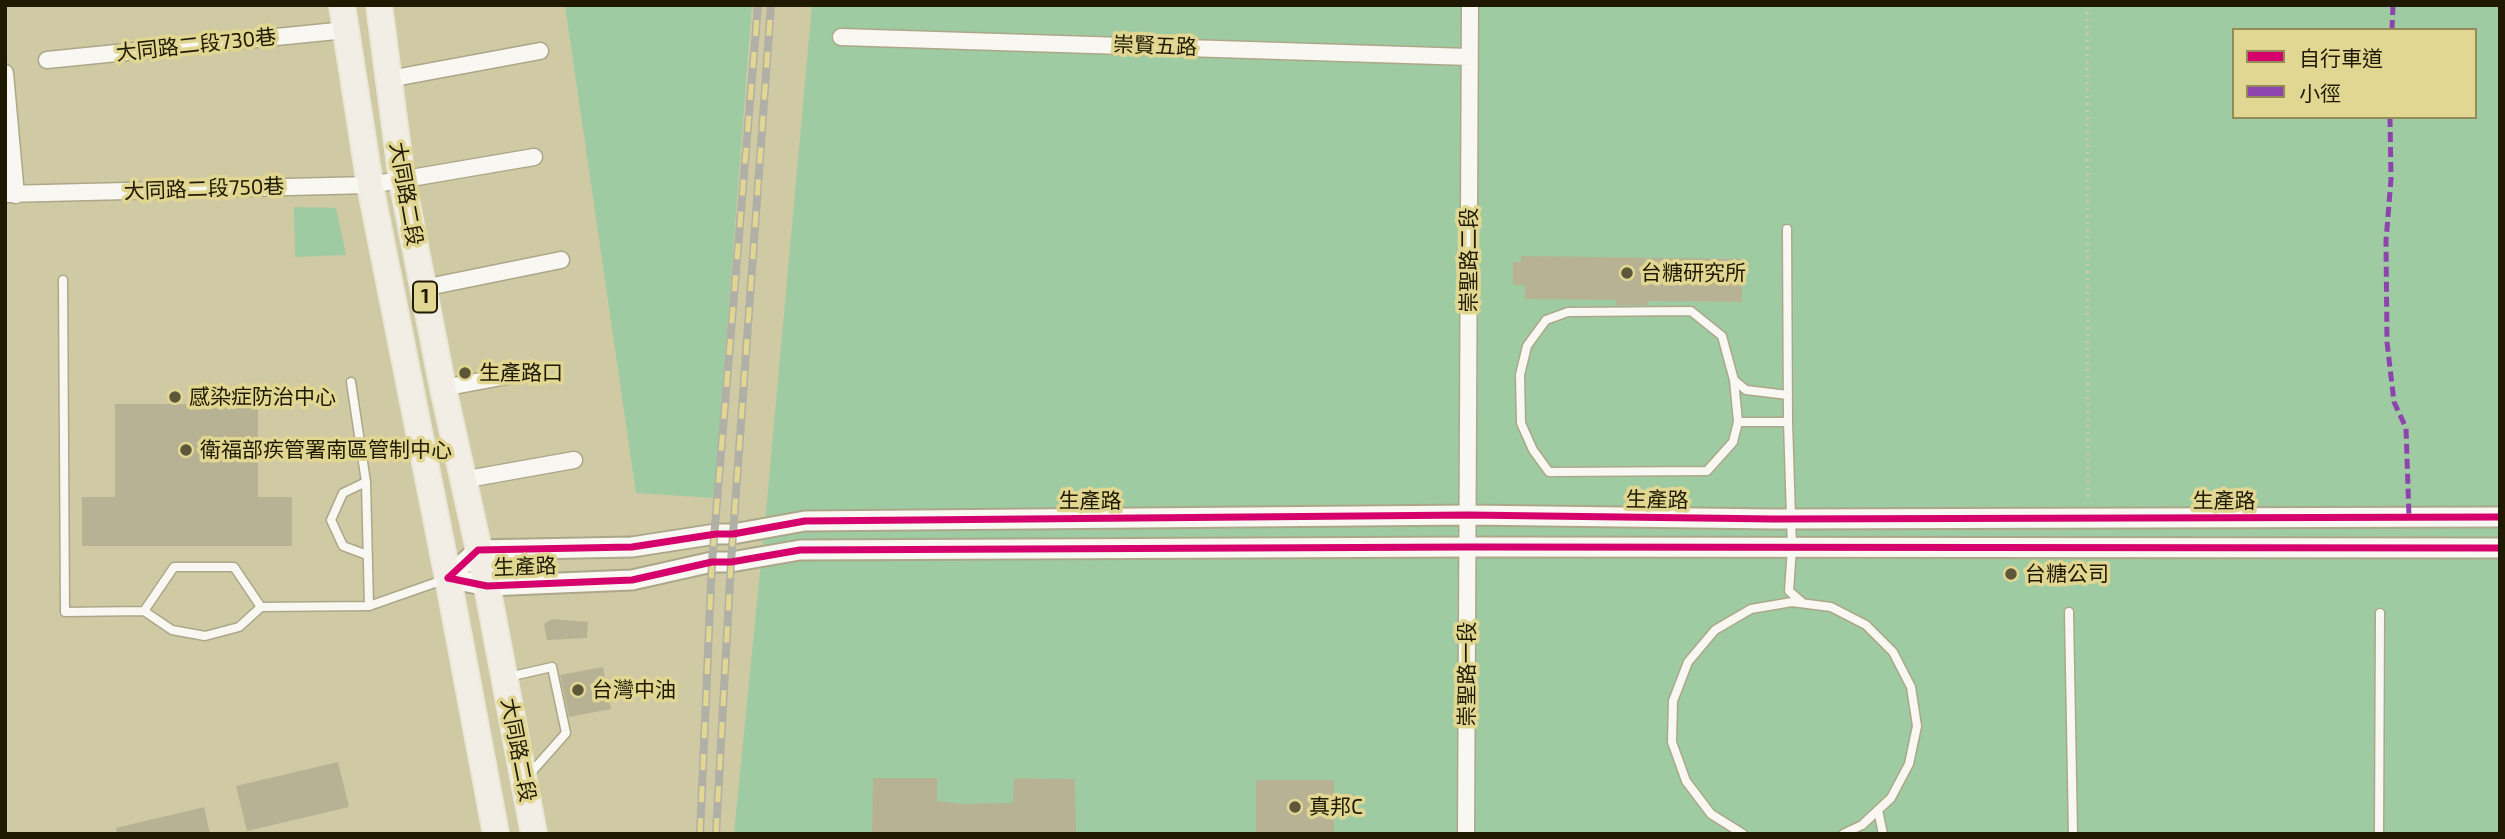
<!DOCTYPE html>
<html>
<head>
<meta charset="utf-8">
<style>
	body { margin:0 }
	#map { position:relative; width:2505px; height:839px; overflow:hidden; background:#cfc9a4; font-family:"Exo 2","Noto Sans TC",sans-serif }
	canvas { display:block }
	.frame { position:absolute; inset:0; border:7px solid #1e1900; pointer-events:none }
	.legend { position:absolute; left:2232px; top:28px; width:245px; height:91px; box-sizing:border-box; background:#e1d692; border:2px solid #938a58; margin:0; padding:9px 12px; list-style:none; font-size:21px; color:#1e1900 }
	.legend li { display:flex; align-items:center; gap:14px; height:35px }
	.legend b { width:35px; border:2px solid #938a58 }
</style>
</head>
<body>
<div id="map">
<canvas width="2505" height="839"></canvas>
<div class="frame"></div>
<ul class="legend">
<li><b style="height:9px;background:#d6006c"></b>自行車道</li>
<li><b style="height:9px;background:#8e44ad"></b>小徑</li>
</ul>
</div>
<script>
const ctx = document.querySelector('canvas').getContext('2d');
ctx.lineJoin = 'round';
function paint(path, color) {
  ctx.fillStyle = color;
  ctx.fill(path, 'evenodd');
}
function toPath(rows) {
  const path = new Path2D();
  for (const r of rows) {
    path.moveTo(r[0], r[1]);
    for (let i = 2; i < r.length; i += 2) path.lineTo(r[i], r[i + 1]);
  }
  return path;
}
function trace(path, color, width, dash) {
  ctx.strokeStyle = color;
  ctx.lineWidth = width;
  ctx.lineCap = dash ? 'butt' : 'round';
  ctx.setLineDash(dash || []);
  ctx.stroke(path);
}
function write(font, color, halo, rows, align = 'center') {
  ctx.font = font + ' "Exo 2","Noto Sans TC",sans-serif';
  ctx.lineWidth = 7;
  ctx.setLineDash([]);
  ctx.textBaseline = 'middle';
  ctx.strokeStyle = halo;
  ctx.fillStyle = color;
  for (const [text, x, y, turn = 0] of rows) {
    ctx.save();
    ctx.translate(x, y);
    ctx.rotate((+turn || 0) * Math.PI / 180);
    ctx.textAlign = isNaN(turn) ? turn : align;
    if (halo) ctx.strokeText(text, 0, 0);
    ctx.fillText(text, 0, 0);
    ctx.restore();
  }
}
paint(toPath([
	[565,5,752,5,714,498,636,493],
	[812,5,2500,5,2500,834,734,834,767,501],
	[2234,30,2475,30,2475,117,2234,117],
	[294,207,336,208,346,255,295,257]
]), '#9fcba3');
paint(toPath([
	[1521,256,1742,259,1742,302,1648,301,1648,305,1616,305,1616,300,1525,299,1525,285,1513,285,1513,262,1521,262],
	[115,404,258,404,258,497,292,497,292,546,82,546,82,497,115,497],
	[552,619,588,622,587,638,547,640,544,624],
	[603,667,611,709,569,717,560,675],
	[338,762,349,807,247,831,236,786],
	[873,778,937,778,937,801,962,804,1013,803,1014,778,1075,779,1076,834,872,834],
	[1256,780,1334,780,1334,834,1256,834],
	[204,807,210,834,117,834,116,828]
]), '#b7b294');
const service = toPath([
	[1787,229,1788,422,1792,548,1789,591,1803,603],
	[63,280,65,612,144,611,172,630,205,636,239,627,261,607,369,606,446,579],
	[1734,380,1738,422],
	[351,382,366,482,369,606],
	[1788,395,1746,390,1734,380,1722,336,1691,311,1568,312,1546,320,1527,346,1520,375,1521,423,1533,450,1549,472,1707,471,1733,442,1738,422,1788,422],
	[366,482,343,493,331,520,343,546,367,555],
	[144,611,174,567,234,567,261,607],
	[2069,612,2073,834],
	[508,677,552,667,566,733,528,776],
	[1878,810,1883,834],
	[1743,834,1711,814,1686,781,1672,742,1673,701,1688,662,1715,630,1751,609,1792,602,1831,607,1866,625,1893,652,1911,687,1917,726,1909,764,1891,798,1862,825,1843,834],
	[2379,834,2380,613]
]);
const minor = toPath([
	[841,37,1469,57],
	[47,60,346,30],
	[5,73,16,195],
	[389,79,540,51],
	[5,194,370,185,534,157],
	[423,288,561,260],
	[443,388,512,375],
	[462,480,574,460],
	[1466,834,1470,5]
]);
const tertiary = toPath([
	[448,578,478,550,632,547,716,534,733,534,805,521,1468,515,1774,519,2500,517],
	[448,578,487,586,632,580,712,562,731,562,800,550,1468,547,2500,548]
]);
const primary = toPath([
	[342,5,370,185,448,578,496,834],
	[379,5,402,180,443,388,487,586,534,834]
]);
trace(service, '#aca789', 11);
trace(minor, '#aca789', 19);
trace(tertiary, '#aca789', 23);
trace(primary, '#e9e7d6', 28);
trace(toPath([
	[2087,5,2088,500]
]), '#c9c7bc', 3.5, [2, 5]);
trace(service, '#f8f7f1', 8);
trace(minor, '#f8f7f1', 16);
trace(tertiary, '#f8f7f1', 19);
trace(primary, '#f2eee6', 24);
const rail = toPath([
	[700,834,712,562,758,5],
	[716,834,731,562,771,5]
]);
trace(rail, '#b1b0a7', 8);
trace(rail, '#e1d692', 5, [16]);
trace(toPath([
	[2392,30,2393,5],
	[2390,117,2391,179,2386,241,2387,342,2394,402,2406,428,2409,517]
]), '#8e44ad', 5, [10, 5]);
trace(toPath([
	[448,578,478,550,632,547,716,534,733,534,805,521,1468,515,1774,519,2500,517],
	[448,578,487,586,632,580,712,562,731,562,800,550,1468,547,2500,548]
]), '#d6006c', 7);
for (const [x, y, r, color] of [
	[1627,273,7,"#5c5739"],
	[465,373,7,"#5c5739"],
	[175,397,7,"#5c5739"],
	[186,450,7,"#5c5739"],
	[2011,574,7,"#5c5739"],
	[578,690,7,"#5c5739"],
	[1295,807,7,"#5c5739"]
]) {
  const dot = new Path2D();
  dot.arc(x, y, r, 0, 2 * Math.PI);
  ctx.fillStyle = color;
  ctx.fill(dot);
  trace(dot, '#e1d692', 2.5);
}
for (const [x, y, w] of [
	[425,297,24]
]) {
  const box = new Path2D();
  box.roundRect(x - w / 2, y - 15.5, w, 31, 5);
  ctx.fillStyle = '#e1d692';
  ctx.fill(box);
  trace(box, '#1e1900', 2);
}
write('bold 19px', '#1e1900', null, [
	["1",425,297]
]);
write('21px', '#1e1900', '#e1d692', [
	["大同路二段730巷",196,45,-6],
	["崇賢五路",1155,46,2],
	["大同路二段750巷",204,189,-2],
	["大同路二段",406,194,80],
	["崇聖路二段",1469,260,-90],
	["生產路",1657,500,1],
	["生產路",1090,501],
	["生產路",2224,501],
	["生產路",525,567,-2],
	["崇聖路一段",1467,674,-90],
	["大同路二段",518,750,79]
]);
write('21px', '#1e1900', '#e1d692', [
	["台糖研究所",1641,273],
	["生產路口",479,373],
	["感染症防治中心",189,397],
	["衛福部疾管署南區管制中心",200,450],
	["台糖公司",2025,574],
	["台灣中油",592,690],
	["真邦C",1309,807]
], 'left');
</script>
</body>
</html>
